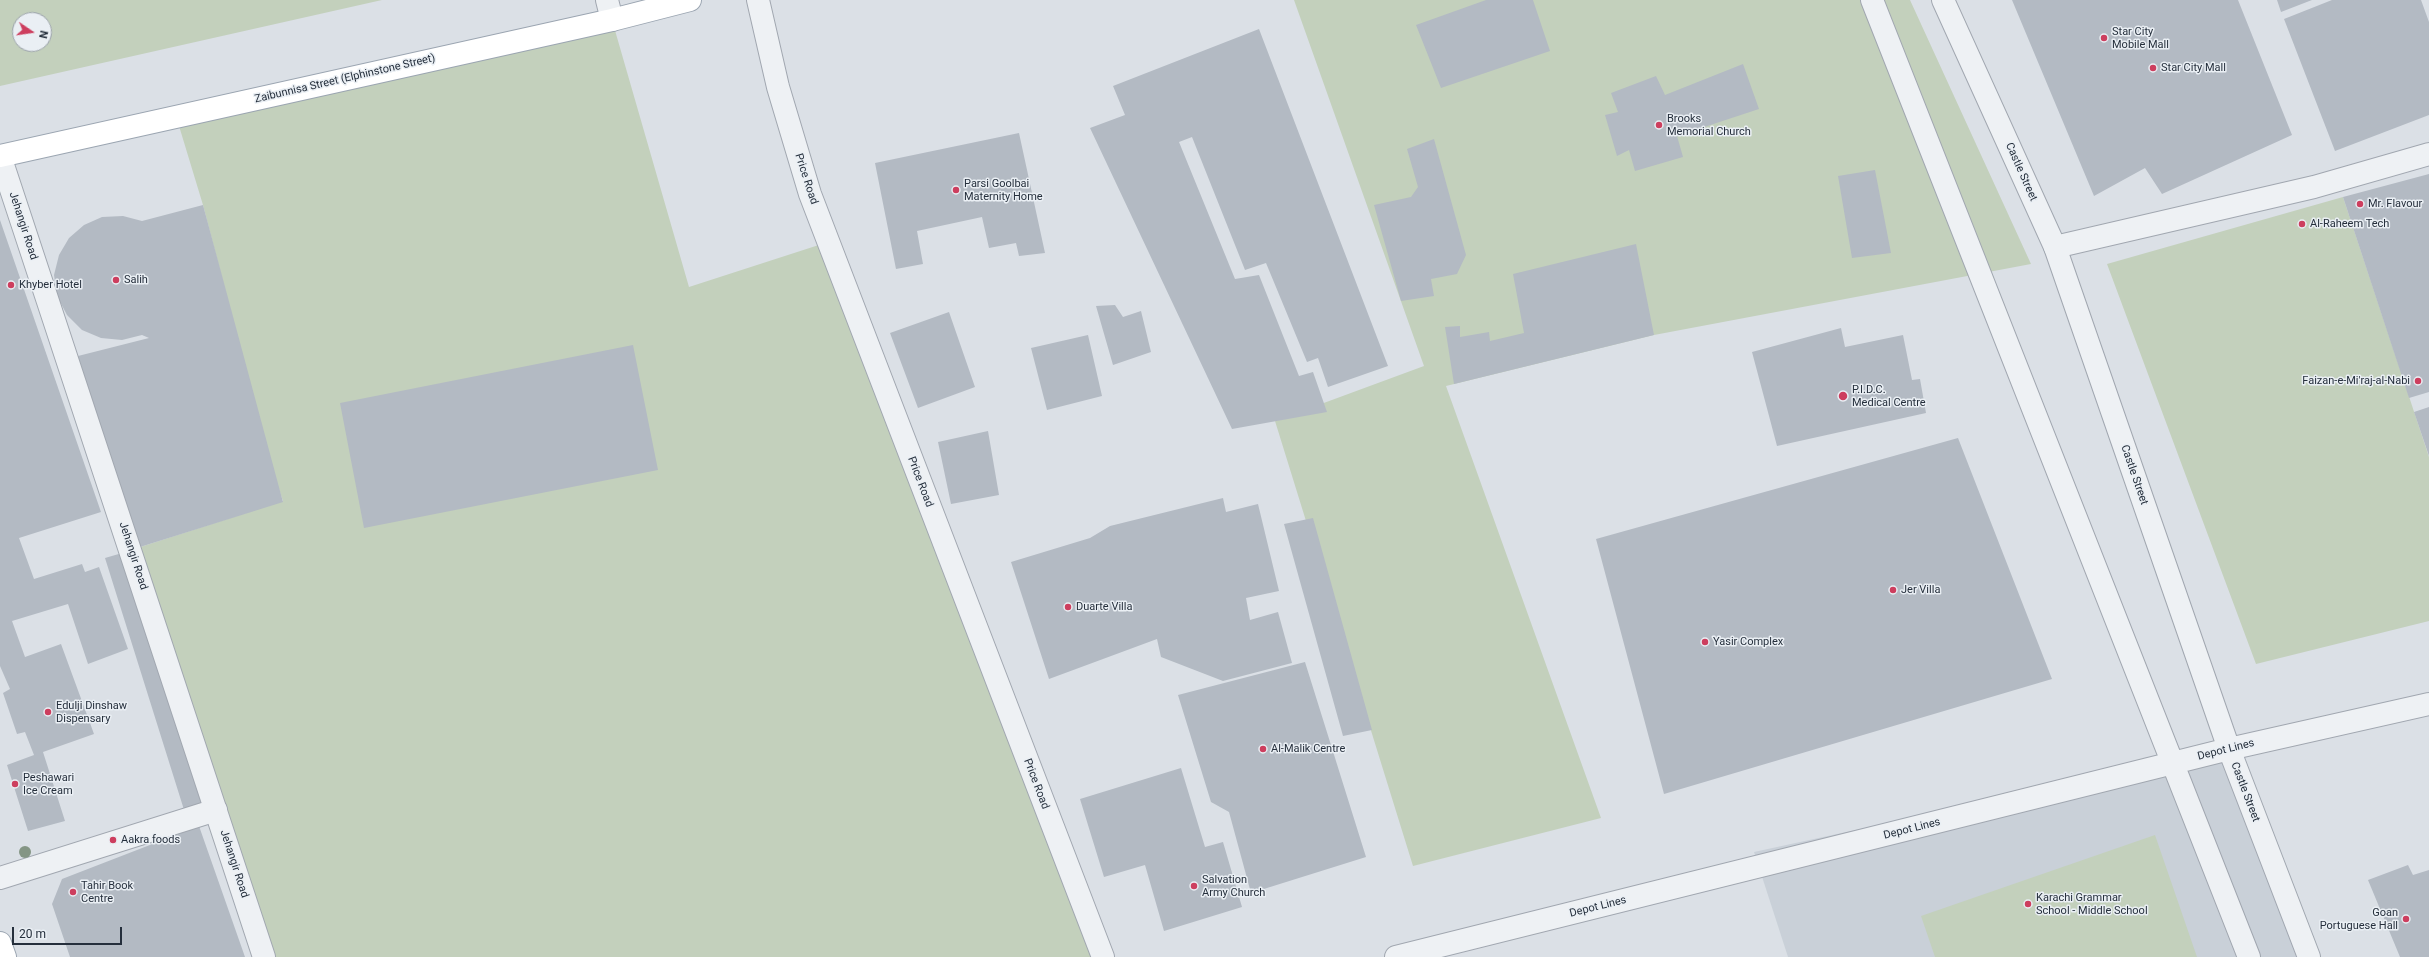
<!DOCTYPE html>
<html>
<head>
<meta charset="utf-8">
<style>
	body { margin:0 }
	#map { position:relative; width:2429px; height:957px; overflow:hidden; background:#dbe0e6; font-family:Roboto,sans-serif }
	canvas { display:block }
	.north { position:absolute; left:12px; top:12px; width:40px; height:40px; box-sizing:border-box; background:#eaeff4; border:1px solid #9ba2aa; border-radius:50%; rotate:103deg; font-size:11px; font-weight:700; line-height:16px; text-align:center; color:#252f3c }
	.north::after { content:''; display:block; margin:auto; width:14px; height:18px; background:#cd3e5e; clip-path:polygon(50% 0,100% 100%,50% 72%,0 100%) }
	.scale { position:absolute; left:12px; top:927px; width:110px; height:18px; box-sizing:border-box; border:2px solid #252f3c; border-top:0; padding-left:5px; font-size:12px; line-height:14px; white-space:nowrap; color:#252f3c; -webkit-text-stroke:3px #eaeff4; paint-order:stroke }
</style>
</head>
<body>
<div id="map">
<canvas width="2429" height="957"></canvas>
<div class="north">N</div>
<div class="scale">20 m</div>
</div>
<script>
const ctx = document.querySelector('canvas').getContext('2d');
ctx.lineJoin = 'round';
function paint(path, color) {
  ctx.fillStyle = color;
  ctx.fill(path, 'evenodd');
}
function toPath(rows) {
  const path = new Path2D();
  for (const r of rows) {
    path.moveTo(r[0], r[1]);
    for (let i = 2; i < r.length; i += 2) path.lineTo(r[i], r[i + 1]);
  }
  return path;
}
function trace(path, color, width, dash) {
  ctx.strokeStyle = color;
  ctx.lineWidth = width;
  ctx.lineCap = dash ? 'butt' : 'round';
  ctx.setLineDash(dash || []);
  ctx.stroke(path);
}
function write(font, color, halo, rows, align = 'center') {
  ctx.font = font + ' Roboto,sans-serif';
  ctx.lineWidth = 3;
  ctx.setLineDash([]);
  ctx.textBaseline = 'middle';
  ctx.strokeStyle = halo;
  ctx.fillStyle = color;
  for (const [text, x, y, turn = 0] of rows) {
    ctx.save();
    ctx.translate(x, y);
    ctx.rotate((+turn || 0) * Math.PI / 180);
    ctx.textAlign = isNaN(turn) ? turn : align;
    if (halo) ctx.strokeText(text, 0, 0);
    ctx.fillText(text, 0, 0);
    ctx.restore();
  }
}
paint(toPath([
	[2229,749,2303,957,1788,957,1754,852]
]), '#c9d0d8');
paint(toPath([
	[0,0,382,0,0,86],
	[20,20,44,20,44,44,20,44],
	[1294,0,1910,0,2031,264,1654,335,1446,386,1601,818,1413,866,1275,421,1424,366],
	[612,20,689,287,825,243,1102,957,264,957,131,550,283,501,270,462,203,205,176,116],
	[2343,197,2429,457,2429,621,2256,664,2107,264],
	[2155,835,2197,957,1935,957,1921,916]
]), '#c3d0bc');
paint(toPath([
	[1486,0,1533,0,1550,51,1441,88,1416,25],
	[2012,0,2238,0,2292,135,2162,194,2145,168,2094,196],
	[2277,0,2312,0,2281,12],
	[2332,0,2421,0,2429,22,2429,115,2335,151,2284,19],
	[1259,29,1388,366,1328,387,1318,358,1307,362,1266,263,1245,270,1192,137,1179,142,1235,279,1259,275,1299,376,1313,372,1327,412,1232,429,1090,128,1125,115,1113,86],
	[1743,64,1759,109,1677,136,1683,157,1635,171,1629,150,1617,156,1605,115,1618,112,1611,93,1656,76,1665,95],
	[1019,133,1045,253,1019,256,1016,243,989,248,982,217,917,231,923,264,896,269,875,163],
	[1434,139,1466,255,1457,274,1431,279,1434,296,1401,301,1374,205,1411,197,1418,187,1407,149],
	[1875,170,1891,253,1852,258,1838,176],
	[2429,174,2429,392,2409,398,2343,197],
	[203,205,283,502,140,547,78,356,149,338,142,335,122,340,101,338,82,330,67,315,57,296,54,275,59,255,69,238,84,225,102,217,123,216,142,221],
	[0,220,101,512,19,538,34,579,82,564,85,572,99,567,128,649,88,664,68,604,12,621,25,657,61,644,94,734,43,752,65,821,28,831,7,765,34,755,25,732,17,734,3,693,10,689,0,666],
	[1636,244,1654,335,1454,384,1445,327,1460,326,1460,337,1489,332,1490,341,1524,333,1513,274],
	[1115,305,1123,317,1141,311,1151,352,1113,365,1096,306],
	[949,312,975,387,918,408,890,333],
	[1841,328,1845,347,1903,335,1912,380,1920,379,1926,413,1777,446,1752,352],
	[1088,335,1102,396,1047,410,1031,348],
	[633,345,658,470,364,528,340,403],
	[2429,407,2429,456,2414,412],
	[988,431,999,495,951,504,938,442],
	[1958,438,2052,679,1664,794,1596,539],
	[1223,498,1226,512,1258,504,1279,591,1246,598,1250,620,1278,612,1292,663,1223,681,1161,657,1157,639,1049,679,1011,562,1090,538,1110,526],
	[1313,518,1372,730,1343,736,1284,524],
	[129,551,213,804,185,813,105,558],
	[1305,662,1366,857,1251,893,1229,812,1211,802,1178,695],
	[1181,768,1205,847,1223,842,1242,907,1164,931,1145,865,1104,877,1080,799],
	[199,826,245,957,70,957,52,904,62,879],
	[2408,865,2413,875,2429,870,2429,957,2400,957,2368,880]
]), '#b3bac3');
const pedestrian = toPath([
	[0,156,264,957]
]);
const minor = toPath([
	[607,0,612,20],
	[758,0,778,87,810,194,1103,957],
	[2055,247,2314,187,2429,154],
	[0,878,216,810]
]);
const tertiary = toPath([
	[1872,0,2249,957],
	[1943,0,2055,247,2229,749,2309,957],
	[1396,957,2229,749,2429,704]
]);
const primary = toPath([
	[0,156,612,20,690,0],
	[0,943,5,957]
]);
trace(pedestrian, '#a1a7b0', 24);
trace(minor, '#a1a7b0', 24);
trace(tertiary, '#a1a7b0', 24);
trace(primary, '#9ba5b1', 24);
trace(pedestrian, '#eef1f4', 22);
trace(minor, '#eef1f4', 22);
trace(tertiary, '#eef1f4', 22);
trace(primary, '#fff', 22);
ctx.fillStyle = '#849584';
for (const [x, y] of [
	[25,852]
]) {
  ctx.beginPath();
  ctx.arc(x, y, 6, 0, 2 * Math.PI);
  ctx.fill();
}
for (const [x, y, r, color] of [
	[2104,38,4,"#cd3e5e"],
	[2153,68,4,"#cd3e5e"],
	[1659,125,4,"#cd3e5e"],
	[956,190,4,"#cd3e5e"],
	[2360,204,4,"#cd3e5e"],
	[2302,224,4,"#cd3e5e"],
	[116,280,4,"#cd3e5e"],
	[11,285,4,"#cd3e5e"],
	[2418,381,4,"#cd3e5e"],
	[1843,396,5,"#cd3e5e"],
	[1893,590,4,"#cd3e5e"],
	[1068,607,4,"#cd3e5e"],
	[1705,642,4,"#cd3e5e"],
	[48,712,4,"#cd3e5e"],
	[1263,749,4,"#cd3e5e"],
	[15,784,4,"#cd3e5e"],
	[113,840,4,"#cd3e5e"],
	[1194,886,4,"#cd3e5e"],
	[73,892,4,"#cd3e5e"],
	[2028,904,4,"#cd3e5e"],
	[2406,919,4,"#cd3e5e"]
]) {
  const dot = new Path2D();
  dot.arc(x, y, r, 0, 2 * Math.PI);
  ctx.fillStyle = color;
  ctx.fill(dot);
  trace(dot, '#eaeff4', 1.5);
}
write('11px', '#252f3c', '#eaeff4', [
	["Star City",2112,32],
	["Mobile Mall",2112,45],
	["Star City Mall",2161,68],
	["Brooks",1667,119],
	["Memorial Church",1667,132],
	["Parsi Goolbai",964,184],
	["Maternity Home",964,197],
	["Mr. Flavour",2368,204],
	["Al-Raheem Tech",2310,224],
	["Salih",124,280],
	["Khyber Hotel",19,285],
	["Faizan-e-Mi'raj-al-Nabi",2410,381,"right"],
	["P.I.D.C.",1852,390],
	["Medical Centre",1852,403],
	["Jer Villa",1901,590],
	["Duarte Villa",1076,607],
	["Yasir Complex",1713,642],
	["Edulji Dinshaw",56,706],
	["Dispensary",56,719],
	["Al-Malik Centre",1271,749],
	["Peshawari",23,778],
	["Ice Cream",23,791],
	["Aakra foods",121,840],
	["Salvation",1202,880],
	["Army Church",1202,893],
	["Tahir Book",81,886],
	["Centre",81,899],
	["Karachi Grammar",2036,898],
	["School - Middle School",2036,911],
	["Goan",2398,913,"right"],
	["Portuguese Hall",2398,926,"right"]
], 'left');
write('11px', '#252f3c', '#eaeff4', [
	["Zaibunnisa Street (Elphinstone Street)",345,79,-13],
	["Castle Street",2021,172,66],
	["Price Road",806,179,72],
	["Jehangir Road",23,226,72],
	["Castle Street",2134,475,71],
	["Price Road",920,482,69],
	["Jehangir Road",133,556,72],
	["Depot Lines",2226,750,-14],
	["Price Road",1036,784,69],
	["Castle Street",2245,792,69],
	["Depot Lines",1912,829,-14],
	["Jehangir Road",234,864,72],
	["Depot Lines",1598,907,-14]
]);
</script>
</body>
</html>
